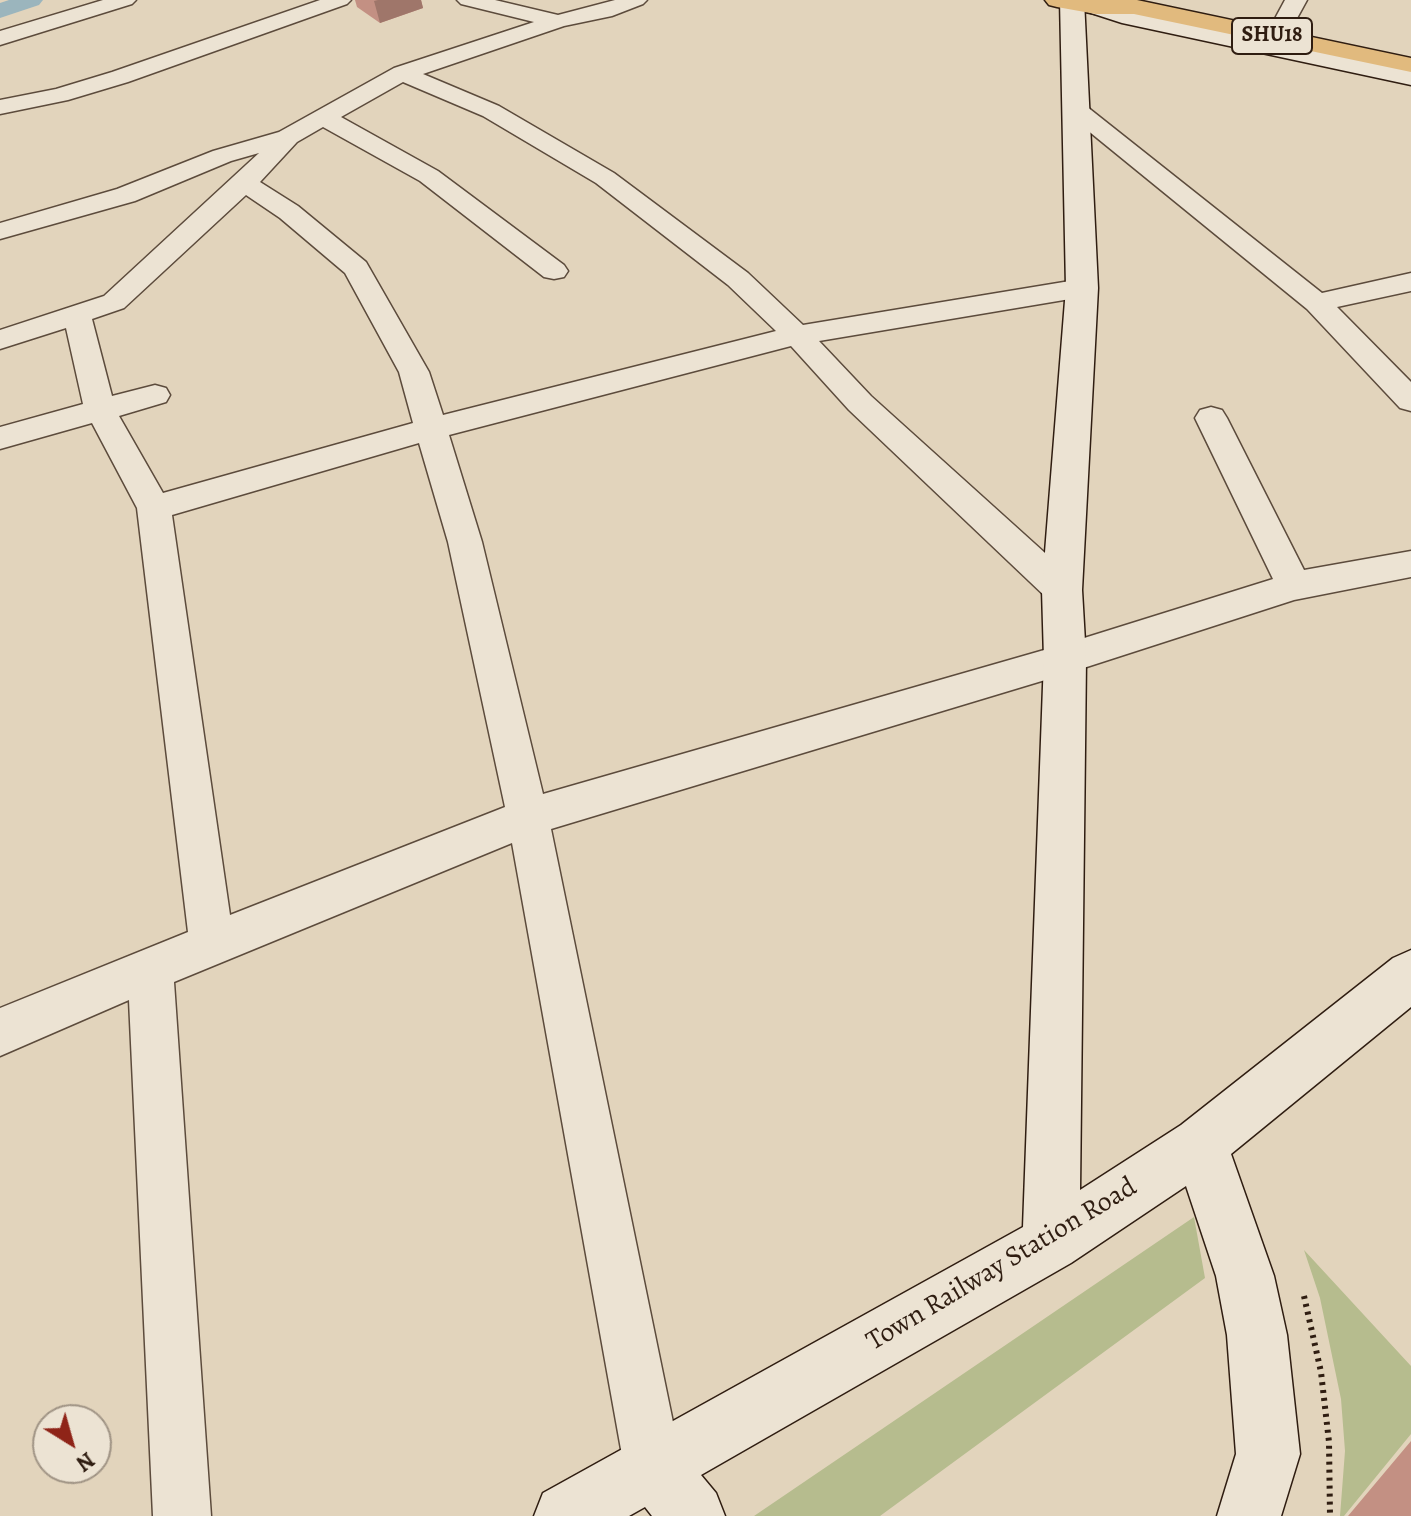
<!DOCTYPE html>
<html>
<head>
<meta charset="utf-8">
<style>
	body { margin:0 }
	#map { position:relative; width:1411px; height:1516px; overflow:hidden; background:#e2d4bc; font-family:Alegreya,serif }
	canvas { display:block }
	.north { position:absolute; left:32px; top:1404px; width:80px; height:80px; box-sizing:border-box; background:#ece3d3; border:2px solid #a09485; border-radius:50%; rotate:143deg; font-size:22px; font-weight:700; line-height:32px; text-align:center; color:#2f1d11 }
	.north::after { content:''; display:block; margin:auto; width:28px; height:36px; background:#8f2418; clip-path:polygon(50% 0,100% 100%,50% 72%,0 100%) }
</style>
</head>
<body>
<div id="map">
<canvas width="1411" height="1516"></canvas>
<div class="north">N</div>
</div>
<script>
const ctx = document.querySelector('canvas').getContext('2d');
ctx.lineJoin = 'round';
function paint(path, color) {
  ctx.fillStyle = color;
  ctx.fill(path, 'evenodd');
}
function toPath(rows) {
  const path = new Path2D();
  for (const r of rows) {
    path.moveTo(r[0], r[1]);
    for (let i = 2; i < r.length; i += 2) path.lineTo(r[i], r[i + 1]);
  }
  return path;
}
function trace(path, color, width, dash) {
  ctx.strokeStyle = color;
  ctx.lineWidth = width;
  ctx.lineCap = dash ? 'butt' : 'round';
  ctx.setLineDash(dash || []);
  ctx.stroke(path);
}
function write(font, color, halo, rows, align = 'center') {
  ctx.font = font + ' Alegreya,serif';
  ctx.lineWidth = 6;
  ctx.setLineDash([]);
  ctx.textBaseline = 'middle';
  ctx.strokeStyle = halo;
  ctx.fillStyle = color;
  for (const [text, x, y, turn = 0] of rows) {
    ctx.save();
    ctx.translate(x, y);
    ctx.rotate((+turn || 0) * Math.PI / 180);
    ctx.textAlign = isNaN(turn) ? turn : align;
    if (halo) ctx.strokeText(text, 0, 0);
    ctx.fillText(text, 0, 0);
    ctx.restore();
  }
}
paint(toPath([
	[1194,1217,1205,1278,880,1516,754,1516],
	[1304,1250,1411,1366,1411,1434,1344,1516,1340,1516,1345,1451,1341,1399,1320,1298]
]), '#b6bc8e');
paint(toPath([
	[9,0,43,0,39,5,0,18,0,3,9,0]
]), '#9bb5bd');
const street = toPath([
	[103,0,136,0,132,4,0,45,0,31,103,0],
	[320,0,351,0,347,4,128,82,68,100,0,114,0,100,56,89,112,72,320,0],
	[457,0,495,0,558,15,615,0,647,0,643,4,612,16,564,26,423,74,499,106,614,173,748,273,803,325,1082,279,1092,282,1096,288,1092,294,1082,297,819,341,871,396,1075,580,1080,590,1075,600,1062,604,1049,600,849,410,791,346,449,435,482,542,543,794,1065,644,1273,579,1195,418,1200,410,1211,407,1222,410,1227,418,1304,570,1411,551,1411,577,1294,600,1065,674,551,829,682,1466,673,1486,653,1495,633,1486,624,1466,512,843,174,982,211,1516,153,1516,129,1000,0,1056,0,1008,188,932,137,508,92,423,0,449,0,427,83,404,66,328,0,349,0,330,104,296,259,153,231,161,135,201,0,239,0,223,117,189,213,151,279,132,394,68,534,22,461,4,457,0],
	[403,82,483,116,596,183,728,285,776,331,443,415,429,372,366,262,298,206,260,182,297,142,323,127,420,181,544,277,554,279,564,277,568,271,564,265,438,171,341,117,403,82],
	[246,195,280,218,345,273,399,372,413,423,163,493,119,416,166,402,170,395,166,388,155,385,112,396,92,319,124,308,246,195],
	[419,443,448,542,505,807,230,915,172,515,419,443],
	[1285,0,1307,0,1290,31,1282,33,1271,26,1285,0],
	[1078,104,1086,106,1322,293,1411,273,1411,291,1337,307,1411,382,1411,411,1400,408,1307,309,1070,116,1066,111,1070,106,1078,104]
]);
const secondary = toPath([
	[1060,0,1084,0,1098,288,1082,590,1086,659,1080,1190,1181,1125,1393,958,1411,950,1411,1007,1231,1154,1274,1276,1287,1335,1300,1454,1281,1516,1217,1516,1236,1454,1227,1335,1216,1276,1186,1186,1071,1263,701,1475,716,1493,725,1516,652,1516,645,1507,629,1516,534,1516,543,1493,1023,1227,1044,659,1042,590,1066,288,1060,0],
	[1096,0,1135,12,1411,69,1411,85,1122,23,1088,12,1084,7,1088,2,1096,0]
]);
const primary = toPath([
	[1045,0,1137,0,1411,58,1411,72,1134,14,1096,14,1057,7,1049,5,1045,0]
]);
trace(street, '#5c4b3c', 3);
trace(secondary, '#2f1d11', 3);
trace(primary, '#2f1d11', 3);
trace(toPath([
	[1304,1296,1321,1372,1329,1442,1330,1516]
]), '#2f1d11', 6, [3, 5]);
paint(street, '#ece3d3');
paint(secondary, '#ece3d3');
paint(primary, '#e1ba7e');
paint(toPath([
	[355,0,421,0,423,8,380,23,357,7],
	[1411,1441,1411,1516,1348,1516]
]), '#c39083');
paint(toPath([
	[378,0,421,0,423,8,380,23,374,1]
]), '#9f766a');
for (const [x, y, w] of [
	[1272,36,80]
]) {
  const box = new Path2D();
  box.roundRect(x - w / 2, y - 18, w, 36, 6);
  ctx.fillStyle = '#ece3d3';
  ctx.fill(box);
  trace(box, '#2f1d11', 2);
}
write('bold 22px', '#2f1d11', null, [
	["SHU18",1272,36]
]);
write('28px', '#2f1d11', '#ece3d3', [
	["Town Railway Station Road",1002,1265,-31]
]);
</script>
</body>
</html>
